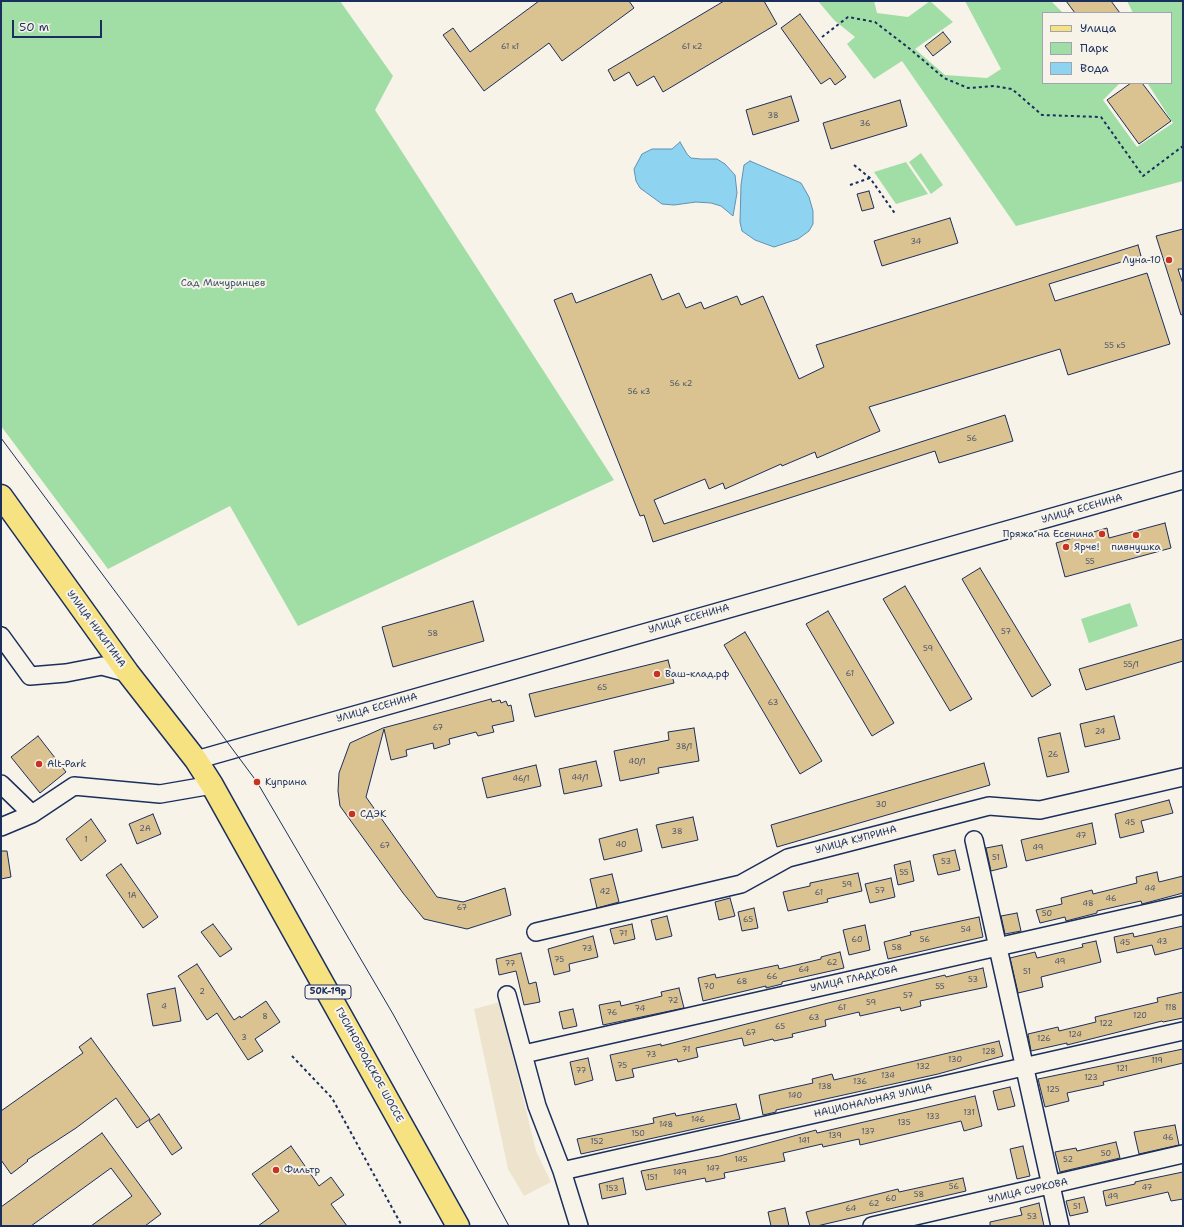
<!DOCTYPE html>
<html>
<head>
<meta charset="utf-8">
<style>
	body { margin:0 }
	#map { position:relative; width:1184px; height:1227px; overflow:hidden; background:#f7f3e8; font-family:"Shantell Sans",sans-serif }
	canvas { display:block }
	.frame { position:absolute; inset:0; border:2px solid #1b2f5e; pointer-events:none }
	.legend { position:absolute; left:1042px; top:12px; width:130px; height:72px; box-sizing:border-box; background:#f7f3e8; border:1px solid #9fa5b1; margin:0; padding:5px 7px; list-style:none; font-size:12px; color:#1b2f5e }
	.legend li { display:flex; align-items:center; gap:8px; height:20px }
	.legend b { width:20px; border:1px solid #9fa5b1 }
	.scale { position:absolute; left:12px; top:20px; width:90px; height:18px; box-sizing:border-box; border:2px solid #1b2f5e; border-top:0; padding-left:5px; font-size:12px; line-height:14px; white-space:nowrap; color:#1b2f5e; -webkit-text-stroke:3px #f7f3e8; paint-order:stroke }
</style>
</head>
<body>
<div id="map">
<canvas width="1184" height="1227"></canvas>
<div class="frame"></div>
<ul class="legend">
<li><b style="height:5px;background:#f7e281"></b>Улица</li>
<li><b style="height:11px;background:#a1dea6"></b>Парк</li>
<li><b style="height:11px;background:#8ed3ef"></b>Вода</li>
</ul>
<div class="scale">50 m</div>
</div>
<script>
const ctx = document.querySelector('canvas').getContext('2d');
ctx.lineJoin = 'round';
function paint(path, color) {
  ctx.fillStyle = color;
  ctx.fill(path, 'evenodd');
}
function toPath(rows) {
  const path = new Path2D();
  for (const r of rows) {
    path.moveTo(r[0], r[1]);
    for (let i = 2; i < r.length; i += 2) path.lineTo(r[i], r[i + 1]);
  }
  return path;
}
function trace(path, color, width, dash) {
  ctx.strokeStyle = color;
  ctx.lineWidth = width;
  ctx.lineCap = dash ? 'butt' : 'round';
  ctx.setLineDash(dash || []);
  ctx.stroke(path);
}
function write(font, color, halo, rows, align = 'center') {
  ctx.font = font + ' "Shantell Sans",sans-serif';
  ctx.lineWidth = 4;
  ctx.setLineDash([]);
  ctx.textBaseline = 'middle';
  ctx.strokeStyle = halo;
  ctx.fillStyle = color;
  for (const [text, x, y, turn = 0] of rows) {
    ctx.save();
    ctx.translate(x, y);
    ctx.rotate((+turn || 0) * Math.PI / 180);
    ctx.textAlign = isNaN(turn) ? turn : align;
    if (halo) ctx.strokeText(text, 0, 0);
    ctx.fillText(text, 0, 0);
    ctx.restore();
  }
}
paint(toPath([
	[500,1002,536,1151,551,1182,524,1196,508,1169,474,1009]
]), '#eee4ce');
paint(toPath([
	[1,1,340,1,393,76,375,110,614,480,298,626,230,506,108,569,1,426],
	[818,1,874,1,877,13,908,17,930,1,953,22,915,49,945,75,987,78,1001,69,965,1,1051,1,1063,13,1043,13,1043,83,1120,83,1103,100,1137,147,1173,123,1148,84,1171,83,1171,13,1133,13,1127,1,1183,1,1183,181,1016,226,902,61,874,79,847,44,855,37,834,20],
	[921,153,943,185,931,194,909,162],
	[906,162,928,194,896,204,874,172],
	[1130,603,1138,626,1089,643,1081,619]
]), '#a1dea6');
const water = toPath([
	[680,142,687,154,691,158,701,159,717,159,725,164,735,175,737,193,733,216,721,206,711,203,696,202,674,205,662,204,640,188,636,181,634,169,642,154,652,149,672,149,680,142],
	[750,161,801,183,809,197,813,211,813,224,809,231,798,239,774,247,755,240,742,231,740,222,741,185,744,165,750,161]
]);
paint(water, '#8ed3ef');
trace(water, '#6091b5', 1);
const building = toPath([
	[539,1,629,1,634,8,562,61,549,43,484,91,443,35,453,28,470,52,539,1],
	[724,1,764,1,777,24,663,92,654,76,637,86,629,72,614,81,608,70,724,1],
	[1066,1,1111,1,1120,13,1075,13,1066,1],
	[800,14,846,77,835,85,830,78,821,84,781,28,800,14],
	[943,32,951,42,933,56,925,46,943,32],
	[1131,83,1142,83,1171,121,1139,144,1107,100,1131,83],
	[791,96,799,121,753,135,746,110,791,96],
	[900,100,907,126,831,149,823,123,900,100],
	[869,191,874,208,862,211,857,194,869,191],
	[950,218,958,243,882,266,874,241,950,218],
	[1183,229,1183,269,1178,269,1183,284,1183,314,1181,315,1156,236,1183,229],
	[1138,245,1141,256,1049,284,1055,301,1147,273,1170,344,1068,375,1060,349,869,407,880,431,817,458,815,452,782,466,781,464,725,489,723,483,709,489,705,479,654,500,664,524,1005,415,1013,441,939,463,935,451,653,542,644,515,640,516,554,300,572,293,576,303,651,274,662,300,679,293,686,308,701,302,704,309,737,296,741,305,763,296,799,379,824,367,816,345,1138,245],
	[1165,523,1171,548,1065,577,1056,543,1107,528,1109,538,1165,523],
	[980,568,1051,685,1032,697,962,579,980,568],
	[905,586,972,699,950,711,883,599,905,586],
	[473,601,484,641,393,667,382,627,473,601],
	[828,611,894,723,872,736,806,624,828,611],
	[745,632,822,761,800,774,724,645,745,632],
	[1183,639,1183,661,1086,690,1079,669,1183,639],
	[668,660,674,683,535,717,529,694,668,660],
	[491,699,492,702,500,700,501,703,506,701,508,706,511,705,514,721,492,726,494,732,478,736,476,732,449,739,450,744,434,749,433,743,406,750,407,756,391,760,384,729,366,797,437,897,463,902,505,888,511,915,467,929,424,919,403,893,340,806,338,791,339,773,350,743,383,728,491,699],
	[1114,716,1120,739,1085,747,1080,724,1114,716],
	[694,728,699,761,658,768,659,773,620,781,614,751,669,740,668,732,694,728],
	[1060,733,1069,772,1047,777,1038,738,1060,733],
	[38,736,66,772,40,793,11,757,38,736],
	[596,761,602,786,564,794,559,769,596,761],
	[984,763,990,785,777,847,771,825,984,763],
	[536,765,541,786,487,798,482,778,536,765],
	[1169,800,1173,813,1141,821,1144,832,1120,838,1115,814,1169,800],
	[153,814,161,834,137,844,129,824,153,814],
	[693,817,698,840,662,848,656,825,693,817],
	[91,819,106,841,81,861,66,839,91,819],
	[1092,823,1096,844,1026,861,1021,840,1092,823],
	[637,829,642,851,604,860,599,839,637,829],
	[1002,845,1007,867,991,871,986,848,1002,845],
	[955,850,960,870,938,875,933,855,955,850],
	[1,851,7,851,11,877,1,879,1,851],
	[910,861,914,881,898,885,894,865,910,861],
	[121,864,158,917,143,928,106,875,121,864],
	[1157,872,1159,882,1183,876,1183,893,1142,904,1141,901,1097,911,1097,913,1066,921,1065,917,1040,923,1036,910,1062,904,1061,898,1092,890,1093,894,1137,883,1136,877,1157,872],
	[858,873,862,891,827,899,828,902,788,911,783,892,810,886,810,883,858,873],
	[612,874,619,902,597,908,590,879,612,874],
	[891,878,895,897,870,903,865,884,891,878],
	[730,898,735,916,719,920,715,902,730,898],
	[754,908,758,928,742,931,738,912,754,908],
	[1017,913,1021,931,1005,934,1001,916,1017,913],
	[667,916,672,936,656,940,651,920,667,916],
	[979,917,983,937,888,959,884,942,911,935,910,932,979,917],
	[213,924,232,949,220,957,201,932,213,924],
	[632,924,635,939,614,944,610,929,632,924],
	[865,925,870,950,849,955,843,930,865,925],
	[1183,926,1183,948,1155,955,1152,945,1117,953,1114,937,1133,933,1134,937,1183,926],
	[593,936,598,957,569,964,570,971,554,975,548,949,593,936],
	[1096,941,1101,962,1041,977,1043,987,1018,993,1010,958,1035,952,1037,958,1083,947,1082,944,1096,941],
	[840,952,844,968,782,982,782,984,766,988,766,986,703,1001,698,978,715,974,716,978,778,965,779,969,821,959,821,957,840,952],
	[521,953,529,984,536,982,540,1002,524,1005,516,971,499,975,496,959,521,953],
	[197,964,234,1020,240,1016,241,1018,266,1001,280,1022,255,1039,263,1051,248,1060,217,1013,207,1020,178,976,197,964],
	[983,968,987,987,920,1001,921,1006,901,1011,900,1007,860,1016,859,1012,825,1020,826,1026,792,1034,793,1037,774,1041,773,1039,744,1046,742,1038,696,1048,698,1057,678,1062,677,1059,632,1069,634,1077,616,1081,610,1055,661,1044,661,1046,828,1003,945,975,946,977,983,968],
	[175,988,181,1021,153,1026,147,994,175,988],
	[679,988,684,1008,603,1025,599,1005,620,1001,621,1006,662,996,661,992,679,988],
	[1183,992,1183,1018,1163,1022,1162,1021,1067,1045,1067,1043,1031,1051,1028,1034,1058,1027,1059,1031,1096,1022,1095,1017,1158,1002,1157,998,1183,992],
	[573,1009,577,1026,563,1029,559,1012,573,1009],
	[91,1038,150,1119,137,1128,116,1098,76,1128,27,1160,28,1161,11,1174,1,1160,1,1111,83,1053,79,1047,91,1038],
	[999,1041,1003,1056,938,1074,776,1110,776,1112,763,1115,759,1095,813,1083,812,1079,832,1074,834,1080,999,1041],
	[1183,1049,1183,1063,1103,1082,1104,1085,1067,1093,1069,1101,1045,1107,1038,1079,1183,1049],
	[588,1058,593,1080,575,1085,570,1062,588,1058],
	[1010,1087,1015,1106,998,1110,993,1091,1010,1087],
	[975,1096,982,1126,964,1131,961,1121,860,1145,859,1139,823,1147,822,1144,783,1153,785,1161,724,1173,725,1178,706,1182,705,1178,646,1190,641,1171,720,1156,816,1130,817,1133,975,1096],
	[736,1104,740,1119,581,1154,577,1139,654,1123,653,1118,675,1113,676,1116,736,1104],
	[159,1114,182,1148,172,1155,149,1121,159,1114],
	[1175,1125,1179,1145,1139,1154,1134,1132,1175,1125],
	[102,1133,161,1214,145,1226,91,1226,132,1196,111,1168,31,1226,1,1226,1,1207,102,1133],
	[1116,1142,1120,1158,1060,1172,1055,1152,1076,1148,1077,1151,1116,1142],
	[291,1146,319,1186,331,1177,344,1195,331,1204,347,1226,258,1226,279,1211,252,1174,291,1146],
	[1023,1146,1030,1176,1017,1179,1010,1149,1023,1146],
	[1183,1172,1183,1199,1171,1201,1168,1192,1106,1206,1103,1191,1135,1184,1135,1182,1183,1172],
	[623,1178,626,1194,602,1199,599,1184,623,1178],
	[963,1178,966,1191,817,1226,810,1226,806,1212,898,1189,899,1192,963,1178],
	[1084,1197,1088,1212,1070,1216,1066,1201,1084,1197],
	[1039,1203,1044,1226,990,1226,990,1222,1022,1215,1020,1208,1039,1203],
	[785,1208,789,1226,771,1226,768,1212,785,1208]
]);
paint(building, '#dac291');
trace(building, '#1b2f5e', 1);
const minor = toPath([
	[1,636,30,676,66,673,102,666,128,673],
	[196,760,1183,480],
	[1,784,32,814,74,786,160,794,212,785],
	[1,827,32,814],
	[974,840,1060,1226],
	[536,932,741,884,788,858,989,806,1040,810,1183,777],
	[507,995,537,1106,562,1171,579,1226],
	[524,1054,1183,905],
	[562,1171,1183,1031],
	[872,1226,1183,1154]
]);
const major = toPath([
	[1,496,128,673,196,760,212,785,458,1226]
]);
trace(minor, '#1b2f5e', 20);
trace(major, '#1b2f5e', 25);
trace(toPath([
	[822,37,848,17,875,22,910,49,944,78,968,88,994,86,1012,89,1042,115,1101,117,1143,176,1183,146],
	[854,165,870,178,896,215],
	[850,185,870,178],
	[292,1056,332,1098,402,1226]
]), '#1b2f5e', 2, [3, 3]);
trace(minor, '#f7f3e8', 17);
trace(major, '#f7e281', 22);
trace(toPath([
	[1,438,257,782,393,1014,509,1226]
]), '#1b2f5e', 1);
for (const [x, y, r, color] of [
	[1169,260,4,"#c8321e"],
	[1102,534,4,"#c8321e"],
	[1136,535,4,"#c8321e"],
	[1066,547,4,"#c8321e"],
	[657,674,4,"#c8321e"],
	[39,764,4,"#c8321e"],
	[257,782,4,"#c8321e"],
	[352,814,4,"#c8321e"],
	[276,1170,4,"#c8321e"]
]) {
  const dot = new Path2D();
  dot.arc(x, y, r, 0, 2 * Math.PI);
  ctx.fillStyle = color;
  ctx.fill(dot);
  trace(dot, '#f7f3e8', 1.5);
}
write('8px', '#4b546b', null, [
	["61 к1",510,47],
	["61 к2",692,47],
	["38",773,116],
	["36",865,124],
	["34",916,242],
	["55 к5",1115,346],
	["56 к2",681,384],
	["56 к3",639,392],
	["56",972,439],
	["55",1090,562],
	["57",1006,632],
	["58",433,634],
	["59",928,649],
	["55/1",1131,665],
	["61",850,674],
	["65",602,688],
	["63",773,703],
	["67",438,728],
	["24",1100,732],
	["38/1",684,747],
	["26",1053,755],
	["40/1",637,762],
	["44/1",580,778],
	["46/1",521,779],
	["30",881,805],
	["45",1130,823],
	["2А",145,829],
	["38",677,832],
	["47",1081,836],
	["1",86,840],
	["40",621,845],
	["67",385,846],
	["49",1038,848],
	["51",996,858],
	["53",946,862],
	["55",904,873],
	["59",847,885],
	["44",1150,889],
	["57",880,891],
	["42",605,892],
	["61",819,893],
	["1А",132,896],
	["46",1111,899],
	["48",1088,904],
	["67",462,908],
	["50",1047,914],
	["65",748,920],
	["54",966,930],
	["71",623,934],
	["60",857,940],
	["56",925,940],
	["43",1162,942],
	["45",1125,943],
	["58",897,948],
	["73",587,949],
	["75",559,960],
	["49",1060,962],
	["62",832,963],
	["77",510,964],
	["64",804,970],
	["51",1027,972],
	["66",772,977],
	["53",973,980],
	["68",742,982],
	["70",709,987],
	["55",940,987],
	["2",202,992],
	["57",908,996],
	["72",673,1001],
	["59",871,1003],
	["4",164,1007],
	["61",842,1008],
	["118",1171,1008],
	["74",640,1009],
	["76",612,1013],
	["120",1140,1016],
	["8",265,1017],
	["63",814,1018],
	["122",1106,1024],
	["65",780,1027],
	["67",751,1033],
	["124",1075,1035],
	["3",244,1038],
	["126",1044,1039],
	["71",686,1050],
	["128",989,1052],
	["73",651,1055],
	["130",955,1060],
	["119",1157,1061],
	["75",622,1066],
	["132",923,1067],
	["121",1122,1069],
	["77",581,1071],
	["134",888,1076],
	["123",1091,1078],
	["136",860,1082],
	["138",825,1087],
	["125",1053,1090],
	["140",795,1096],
	["131",969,1113],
	["133",933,1117],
	["146",698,1120],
	["135",904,1123],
	["148",666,1125],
	["137",868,1132],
	["150",638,1134],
	["139",835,1136],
	["46",1168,1138],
	["141",804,1141],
	["152",597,1142],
	["50",1106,1154],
	["145",741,1160],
	["52",1068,1160],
	["147",713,1169],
	["149",680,1173],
	["151",652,1178],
	["56",954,1187],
	["47",1147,1188],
	["153",612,1189],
	["58",919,1195],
	["49",1113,1197],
	["60",891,1199],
	["62",874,1204],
	["51",1077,1207],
	["64",851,1209],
	["53",1032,1217]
]);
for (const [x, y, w] of [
	[328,992,46]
]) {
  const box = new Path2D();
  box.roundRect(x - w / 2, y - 7, w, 14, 3);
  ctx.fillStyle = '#f7f3e8';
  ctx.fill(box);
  trace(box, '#1b2f5e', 1);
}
write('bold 9px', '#1b2f5e', null, [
	["50К-19р",328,992]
]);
write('10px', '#1b2f5e', '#f7f3e8', [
	["Луна-10",1161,260,"right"],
	["Пряжа на Есенина",1094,534,"right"],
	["Ярче!",1074,547],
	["пивнушка",1136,547,"center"],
	["Ваш-клад.рф",665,674],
	["Alt-Park",47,764],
	["Куприна",265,782],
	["СДЭК",360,814],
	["Фильтр",284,1170]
], 'left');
write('10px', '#36526c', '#f7f3e8', [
	["Сад Мичуринцев",223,283]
]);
write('10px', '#1b2f5e', '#f7f3e8', [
	["УЛИЦА ЕСЕНИНА",1082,509,-16],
	["УЛИЦА ЕСЕНИНА",689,619,-16],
	["УЛИЦА НИКИТИНА",96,629,54],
	["УЛИЦА ЕСЕНИНА",377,708,-16],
	["УЛИЦА КУПРИНА",856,840,-15],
	["УЛИЦА ГЛАДКОВА",854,979,-13],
	["ГУСИНОБРОДСКОЕ ШОССЕ",369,1065,61],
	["НАЦИОНАЛЬНАЯ УЛИЦА",873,1101,-13],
	["УЛИЦА СУРКОВА",1028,1191,-13]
]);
</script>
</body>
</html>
